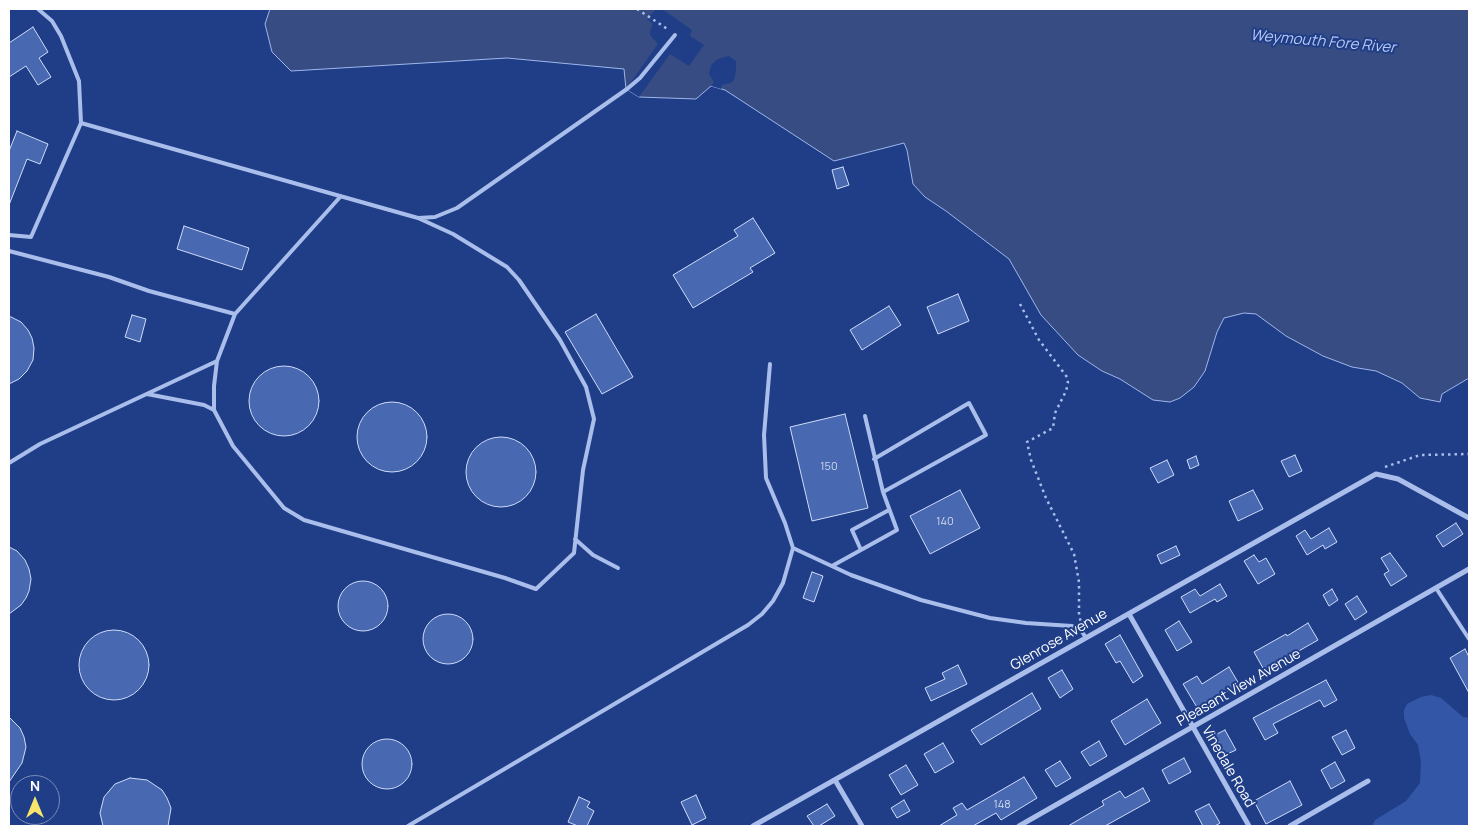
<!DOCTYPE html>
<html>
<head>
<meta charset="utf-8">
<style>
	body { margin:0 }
	#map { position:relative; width:1478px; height:835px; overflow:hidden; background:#203e88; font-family:Manrope,sans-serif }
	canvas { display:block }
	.frame { position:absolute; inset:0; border:10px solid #fff; pointer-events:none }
	.north { position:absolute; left:10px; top:775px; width:50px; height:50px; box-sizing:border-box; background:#203e88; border:1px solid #798bb8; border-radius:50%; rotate:0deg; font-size:14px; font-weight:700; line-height:20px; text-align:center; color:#fff }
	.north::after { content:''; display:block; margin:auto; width:18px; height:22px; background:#f8e46b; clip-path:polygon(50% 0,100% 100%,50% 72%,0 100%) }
</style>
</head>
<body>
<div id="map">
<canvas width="1478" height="835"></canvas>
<div class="frame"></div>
<div class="north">N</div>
</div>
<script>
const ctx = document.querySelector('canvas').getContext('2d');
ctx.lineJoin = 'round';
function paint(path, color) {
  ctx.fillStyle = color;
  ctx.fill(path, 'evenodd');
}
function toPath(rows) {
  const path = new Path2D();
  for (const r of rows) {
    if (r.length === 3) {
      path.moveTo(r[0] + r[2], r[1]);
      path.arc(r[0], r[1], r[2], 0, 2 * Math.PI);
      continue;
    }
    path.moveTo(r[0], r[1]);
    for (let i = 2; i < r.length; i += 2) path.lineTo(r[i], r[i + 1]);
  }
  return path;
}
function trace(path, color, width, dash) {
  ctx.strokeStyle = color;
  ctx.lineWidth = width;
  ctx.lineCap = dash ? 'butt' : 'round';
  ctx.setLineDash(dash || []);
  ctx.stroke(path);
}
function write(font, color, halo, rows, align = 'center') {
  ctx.font = font + ' Manrope,sans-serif';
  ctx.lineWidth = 4;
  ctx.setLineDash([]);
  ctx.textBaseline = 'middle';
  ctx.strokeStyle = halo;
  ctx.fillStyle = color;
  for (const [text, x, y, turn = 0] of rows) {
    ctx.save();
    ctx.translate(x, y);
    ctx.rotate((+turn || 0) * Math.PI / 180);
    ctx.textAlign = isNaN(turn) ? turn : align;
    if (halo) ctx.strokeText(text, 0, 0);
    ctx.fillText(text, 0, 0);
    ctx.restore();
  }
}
paint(toPath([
	[1431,695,1441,698,1463,717,1469,718,1469,826,1372,826,1375,820,1406,801,1420,783,1421,762,1418,745,1410,734,1404,718,1404,710,1407,704,1421,697]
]), '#3357a6');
const water = toPath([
	[270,9,1469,9,1469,378,1442,394,1440,402,1420,398,1402,383,1376,371,1352,367,1323,356,1286,336,1256,314,1244,313,1224,318,1217,332,1205,371,1194,387,1180,398,1170,402,1153,400,1120,379,1102,371,1078,355,1041,315,1009,259,946,211,925,197,913,184,907,150,904,143,834,161,725,90,711,86,696,99,639,97,626,89,624,69,507,58,291,71,272,52,265,24,270,9]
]);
paint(water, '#364c83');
trace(water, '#9eb7ec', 1);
paint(toPath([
	[656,9,662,9,692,30,690,36,704,45,689,66,670,54,639,97,626,89,658,44,650,35,650,31,653,24,647,19],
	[729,56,736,61,736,71,734,80,731,83,722,85,721,89,711,86,714,82,709,74,711,65,718,59]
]), '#203e88');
const building = toPath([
	[33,27,48,52,39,58,51,77,38,85,26,66,9,77,9,43,33,27],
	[17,131,48,144,40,164,27,159,9,205,9,151,17,131],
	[843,167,849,185,837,189,832,170,843,167],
	[753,218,775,253,750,268,753,272,693,308,673,275,738,236,734,230,753,218],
	[184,226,249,248,242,270,177,249,184,226],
	[958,294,969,321,938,334,927,307,958,294],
	[889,306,901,325,862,350,850,330,889,306],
	[596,314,633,377,602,394,565,332,596,314],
	[132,315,146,319,140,342,125,337,132,315],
	[9,316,21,322,28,330,32,338,34,348,33,360,27,371,19,379,9,384,9,316],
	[284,401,35],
	[392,437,35],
	[845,414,868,508,812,521,790,427,845,414],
	[501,472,35],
	[1295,455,1302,471,1289,477,1281,461,1295,455],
	[1196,456,1199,465,1190,469,1187,460,1196,456],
	[1167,460,1174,475,1158,483,1150,468,1167,460],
	[960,490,980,528,930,554,910,516,960,490],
	[1253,490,1263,509,1238,521,1229,501,1253,490],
	[1456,523,1463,534,1443,547,1436,536,1456,523],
	[1329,528,1337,542,1325,549,1323,545,1307,555,1296,536,1305,530,1311,539,1329,528],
	[1176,546,1180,555,1161,564,1157,555,1176,546],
	[9,547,17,551,25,560,29,569,31,579,29,591,26,598,21,605,9,614,9,547],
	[1390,553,1407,576,1391,586,1384,574,1389,571,1381,558,1390,553],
	[1254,555,1259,562,1266,558,1275,574,1258,584,1244,561,1254,555],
	[812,572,823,576,814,602,803,598,812,572],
	[363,606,25],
	[1220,584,1227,596,1217,602,1215,599,1190,613,1181,597,1195,589,1200,596,1220,584],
	[1332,589,1338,600,1329,606,1323,595,1332,589],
	[1357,596,1367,612,1355,620,1345,604,1357,596],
	[448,639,25],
	[1179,621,1192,642,1177,651,1165,630,1179,621],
	[1308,623,1318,640,1297,652,1298,655,1285,663,1282,659,1264,670,1254,652,1286,634,1287,636,1308,623],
	[114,665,35],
	[1120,635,1143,676,1133,683,1120,661,1116,663,1105,644,1120,635],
	[1465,649,1469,657,1469,693,1450,658,1465,649],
	[958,665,967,684,931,701,925,688,945,679,942,673,958,665],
	[1229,667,1239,684,1198,709,1183,684,1197,676,1202,684,1229,667],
	[1062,670,1073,689,1060,698,1048,678,1062,670],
	[1326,680,1337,700,1324,707,1320,700,1273,724,1278,733,1265,740,1253,718,1326,680],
	[1032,693,1041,709,981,745,971,730,1032,693],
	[1147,699,1161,723,1125,745,1111,721,1147,699],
	[9,717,20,728,24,737,26,747,22,763,9,782,9,717],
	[1225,730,1236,750,1225,755,1215,735,1225,730],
	[1346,730,1355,748,1342,755,1332,737,1346,730],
	[387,764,25],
	[1099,741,1107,756,1090,766,1081,752,1099,741],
	[943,743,954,762,935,773,924,754,943,743],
	[1184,758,1191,772,1169,784,1162,770,1184,758],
	[1060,761,1071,778,1056,787,1045,770,1060,761],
	[1335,762,1345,781,1331,789,1321,770,1335,762],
	[906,765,918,785,901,795,889,775,906,765],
	[1024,777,1037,798,1001,820,996,813,973,826,939,826,957,815,953,808,962,803,967,810,1024,777],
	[130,778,147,780,162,790,167,798,171,808,168,826,103,826,100,813,104,797,115,784,130,778],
	[1290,781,1302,805,1266,824,1254,801,1290,781],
	[1143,788,1150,801,1105,826,1068,826,1104,805,1102,801,1120,791,1125,798,1143,788],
	[696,795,706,818,692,825,681,802,696,795],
	[579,797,590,802,587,807,594,811,587,826,578,826,568,822,579,797],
	[904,800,910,811,897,818,891,808,904,800],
	[827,804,835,816,819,826,814,826,807,816,827,804],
	[1209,804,1220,823,1215,826,1203,826,1195,811,1209,804]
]);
paint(building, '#4868b1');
trace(building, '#cfdcf8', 1);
trace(toPath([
	[637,9,669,30],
	[1020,304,1039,340,1067,377,1068,383,1066,391,1055,413,1053,428,1027,442,1031,460,1046,498,1074,554,1079,582,1079,616,1081,622],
	[1385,467,1420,455,1469,454]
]), '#aabeeb', 2.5, [2.5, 4]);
trace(toPath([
	[81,123,418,218,435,217,457,208,627,89,640,78,675,35],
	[9,235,31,237,81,123,79,81,61,36,52,21,38,9],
	[9,251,109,277,149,291,235,314],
	[217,361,214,386,214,410,233,446,284,508,304,520,505,578,536,589,574,553,583,470,594,419,586,387,560,340,519,280,507,267,453,234,418,218],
	[147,394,204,405,214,410],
	[865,416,883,492],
	[9,463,40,444,217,361,235,314,341,196],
	[575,539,593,555,618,568],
	[793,548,851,575,921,600,990,618,1026,623,1072,626,1081,630,1086,638],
	[861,550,852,530,889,510],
	[832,566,897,530,883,492,986,435,969,403,874,459],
	[1436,588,1469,639],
	[408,826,748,625,762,614,773,601,783,583,793,548,785,523,766,478,764,435,770,364]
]), '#aabeeb', 4);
trace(toPath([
	[1129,614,1249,826],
	[835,780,862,826],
	[753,826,1376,474,1398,479,1469,518],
	[1019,826,1469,569],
	[1290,826,1368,781]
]), '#aabeeb', 5);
write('11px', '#d1d9ec', null, [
	["150",829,467],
	["140",945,522],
	["148",1002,805]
]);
write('14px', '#fff', '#203e88', [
	["Glenrose Avenue",1059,640,-30],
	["Pleasant View Avenue",1239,688,-30],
	["Vinedale Road",1228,767,60]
]);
write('italic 15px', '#b6c9f2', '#203e88', [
	["Weymouth Fore River",1323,42,5]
]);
</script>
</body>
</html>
